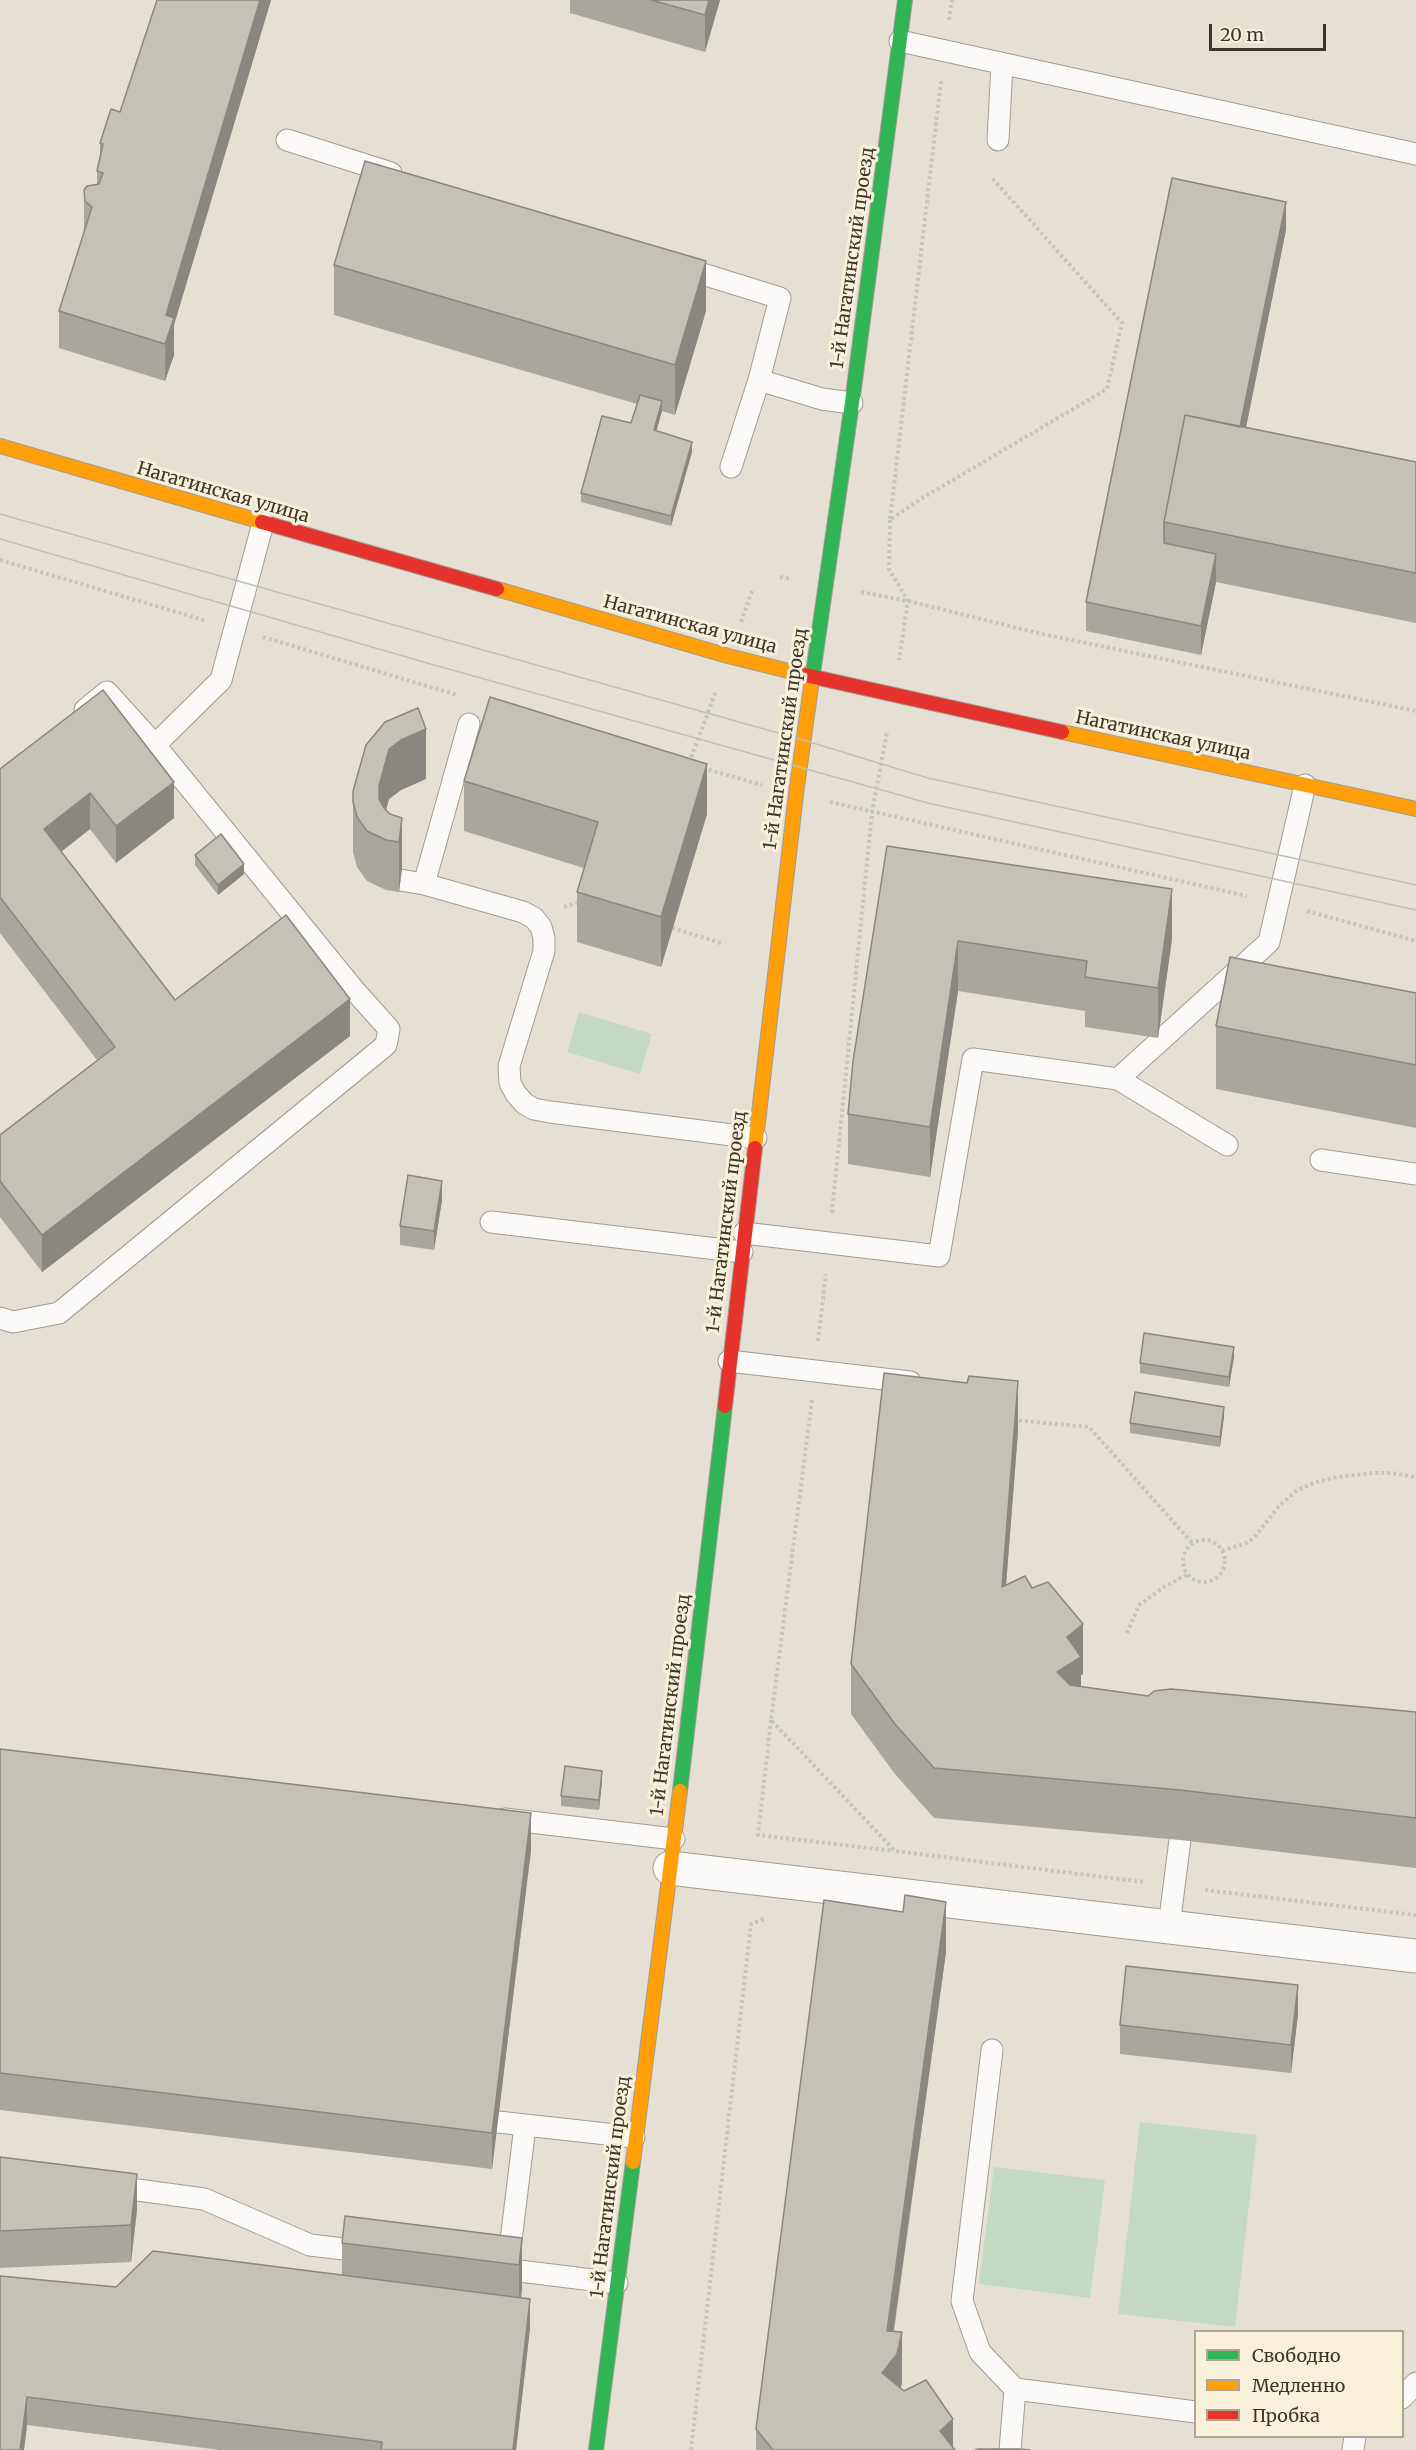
<!DOCTYPE html>
<html>
<head>
<meta charset="utf-8">
<style>
	body { margin:0 }
	#map { position:relative; width:1416px; height:2450px; overflow:hidden; background:#e5e0d3; font-family:Merriweather,serif }
	canvas { display:block }
	.legend { position:absolute; left:1194px; top:2330px; width:210px; height:108px; box-sizing:border-box; background:#f9f0d9; border:2px solid #ada694; margin:0; padding:8px 10px; list-style:none; font-size:18px; color:#3a362d }
	.legend li { display:flex; align-items:center; gap:12px; height:30px }
	.legend b { width:30px; border:2px solid #ada694 }
	.scale { position:absolute; left:1209px; top:24px; width:117px; height:27px; box-sizing:border-box; border:3px solid #3a362d; border-top:0; padding-left:8px; font-size:18px; line-height:21px; white-space:nowrap; color:#3a362d; -webkit-text-stroke:4px #f9f0d9; paint-order:stroke }
</style>
</head>
<body>
<div id="map">
<canvas width="1416" height="2450"></canvas>
<ul class="legend">
<li><b style="height:8px;background:#30b455"></b>Свободно</li>
<li><b style="height:8px;background:#ff9f0a"></b>Медленно</li>
<li><b style="height:8px;background:#e5322d"></b>Пробка</li>
</ul>
<div class="scale">20 m</div>
</div>
<script>
const ctx = document.querySelector('canvas').getContext('2d');
ctx.lineJoin = 'round';
function paint(path, color) {
  ctx.fillStyle = color;
  ctx.fill(path, 'evenodd');
}
function toPath(rows) {
  const path = new Path2D();
  for (const r of rows) {
    if (r.length === 3) {
      path.moveTo(r[0] + r[2], r[1]);
      path.arc(r[0], r[1], r[2], 0, 2 * Math.PI);
      continue;
    }
    path.moveTo(r[0], r[1]);
    for (let i = 2; i < r.length; i += 2) path.lineTo(r[i], r[i + 1]);
  }
  return path;
}
function trace(path, color, width, dash) {
  ctx.strokeStyle = color;
  ctx.lineWidth = width;
  ctx.lineCap = dash ? 'butt' : 'round';
  ctx.setLineDash(dash || []);
  ctx.stroke(path);
}
function write(font, color, halo, rows, align = 'center') {
  ctx.font = font + ' Merriweather,serif';
  ctx.lineWidth = 6;
  ctx.setLineDash([]);
  ctx.textBaseline = 'middle';
  ctx.strokeStyle = halo;
  ctx.fillStyle = color;
  for (const [text, x, y, turn = 0] of rows) {
    ctx.save();
    ctx.translate(x, y);
    ctx.rotate((+turn || 0) * Math.PI / 180);
    ctx.textAlign = isNaN(turn) ? turn : align;
    if (halo) ctx.strokeText(text, 0, 0);
    ctx.fillText(text, 0, 0);
    ctx.restore();
  }
}
paint(toPath([
	[579,1012,652,1034,640,1074,567,1052],
	[1140,2122,1257,2135,1235,2327,1118,2314],
	[994,2167,1105,2180,1090,2298,979,2284]
]), '#c4d9c4');
const lane = toPath([
	[900,41,1416,154],
	[287,140,391,173],
	[998,140,1002,64],
	[680,267,780,298,759,380],
	[731,467,759,380,822,399,852,403],
	[85,710,107,692,155,745],
	[400,880,424,884,523,912,534,918,541,927,544,938,544,951,509,1066,510,1083,516,1094,525,1104,534,1109,550,1112,756,1138],
	[424,884,469,724],
	[1118,1079,1269,942,1305,785],
	[1321,1160,1416,1174],
	[491,1222,742,1252],
	[744,1233,939,1256,973,1059,1118,1079,1227,1145],
	[0,1318,13,1322,59,1313,386,1045,389,1029,355,991,155,745,221,680,263,523],
	[729,1361,910,1382],
	[505,1819,674,1839],
	[1169,1926,1180,1840],
	[992,2050,962,2301,980,2352,1015,2389,1010,2450],
	[498,2122,634,2137],
	[108,2186,204,2199,310,2245,369,2252],
	[508,2265,525,2126],
	[495,2268,617,2283],
	[1015,2389,1196,2412],
	[1402,2398,1416,2383],
	[1353,2450,1355,2436]
]);
const street = toPath([
	[670,1868,1416,1956]
]);
const fast = toPath([
	[812,680,852,403,905,0],
	[680,1791,725,1406],
	[596,2450,633,2162]
]);
const slow = toPath([
	[0,446,262,522],
	[497,589,728,656,805,675],
	[1062,732,1416,809],
	[755,1148,796,794,812,680],
	[633,2162,680,1791]
]);
const jam = toPath([
	[262,522,497,589],
	[805,675,1062,732],
	[725,1406,755,1148]
]);
trace(lane, '#a09c92', 23);
trace(street, '#a09c92', 35);
trace(fast, '#a09c92', 16);
trace(slow, '#a09c92', 16);
trace(jam, '#a09c92', 16);
trace(toPath([
	[949,20,952,0],
	[941,81,890,520,919,500,1107,389,1122,323,992,178],
	[890,520,889,569,908,601,899,660],
	[0,560,207,621],
	[780,577,792,579],
	[861,592,908,601,1042,634,1416,711],
	[741,622,752,591],
	[263,637,457,695],
	[689,763,716,691],
	[703,768,762,785],
	[830,802,1247,896],
	[564,907,580,902],
	[1307,911,1416,941],
	[672,928,724,944],
	[832,1213,872,812,887,732],
	[818,1341,826,1274],
	[812,1400,771,1720,895,1851,1144,1882],
	[1013,1420,1089,1427,1193,1544],
	[1204,1561,21],
	[1222,1551,1246,1543,1254,1538,1279,1506,1296,1491,1316,1482,1337,1477,1373,1473,1392,1473,1416,1477],
	[1127,1633,1139,1605,1164,1587,1188,1574],
	[771,1720,758,1835,894,1851],
	[1205,1890,1416,1915],
	[691,2450,751,1924,766,1918]
]), '#c5c3bd', 4, [3, 3]);
trace(lane, '#fbfaf8', 21);
trace(street, '#fbfaf8', 33);
trace(fast, '#30b455', 14);
trace(slow, '#ff9f0a', 14);
trace(jam, '#e5322d', 14);
trace(toPath([
	[0,514,803,740,928,778,1416,885],
	[0,539,427,663,928,803,1416,910]
]), '#c0beba', 1.5);
paint(toPath([
	[157,0,271,0,174,325,174,355,165,381,59,348,59,311,84,233,84,190,97,184,97,171,100,158,100,143,120,112],
	[570,0,720,0,705,52,570,13],
	[1286,230,1246,428,1416,462,1416,623,1216,582,1201,655,1086,631,1086,602],
	[334,265,706,311,675,415,662,411,656,431,692,452,671,526,581,502,581,493,631,423,637,404,334,315],
	[103,690,174,818,116,863,90,829,61,852,175,1000,350,1036,42,1272,0,1217,0,1135,97,1060,0,933,0,769],
	[426,779,401,790,389,799,386,810,390,814,402,818,402,868,399,892,386,890,367,881,357,867,353,852,353,802],
	[464,781,707,814,661,967,577,942,577,892,584,868,464,831],
	[887,846,1172,939,1158,1038,1085,1027,1085,1011,958,991,930,1177,848,1164,848,1114],
	[195,855,244,874,218,895,195,865],
	[1416,993,1416,1128,1216,1089,1216,1026],
	[442,1200,434,1250,400,1245,400,1226],
	[1234,1357,1229,1387,1140,1373,1140,1363],
	[1224,1417,1220,1447,1130,1433,1130,1423],
	[1018,1431,1006,1585,1083,1674,1081,1675,1081,1686,1148,1696,1416,1712,1416,1868,1180,1840,934,1818,895,1774,851,1714,851,1664],
	[0,1749,531,1850,492,2169,0,2110],
	[602,1781,599,1810,561,1806,561,1796],
	[946,1952,894,2331,902,2382,901,2388,955,2450,756,2450,756,2429],
	[1298,2014,1291,2073,1120,2054,1120,2025],
	[0,2157,137,2210,131,2262,0,2268],
	[522,2238,522,2288,521,2298,530,2328,516,2450,220,2450,27,2425,24,2450,0,2450,0,2276,116,2287,342,2275,342,2243]
]), '#a9a69d');
paint(toPath([
	[260,0,271,0,174,325,174,355,165,381,166,315],
	[709,0,720,0,705,52,705,15],
	[1286,202,1286,230,1236,476,1236,447],
	[706,261,706,311,675,415,675,365],
	[662,401,662,411,654,440,654,430],
	[692,442,692,452,671,526,671,516],
	[1216,554,1216,582,1201,655,1201,626],
	[426,729,426,779,401,790,389,799,379,836,379,786,389,749,401,740],
	[707,764,707,814,661,967,661,917],
	[174,782,174,818,116,863,116,826],
	[90,793,90,829,44,865,44,829],
	[402,818,402,868,399,892,399,842],
	[244,864,244,874,218,895,218,885],
	[1172,889,1172,939,1158,1038,1158,988],
	[958,941,958,991,930,1177,930,1127],
	[350,999,350,1036,42,1272,42,1235],
	[442,1181,442,1200,434,1250,434,1231],
	[1234,1347,1234,1357,1229,1387,1229,1377],
	[1018,1381,1018,1431,1002,1637,1002,1587],
	[1224,1407,1224,1417,1220,1447,1220,1437],
	[1083,1624,1083,1674,1081,1675,1081,1707,1057,1672,1067,1637],
	[602,1771,602,1781,599,1810,599,1800],
	[531,1813,531,1850,492,2169,492,2133],
	[946,1902,946,1952,889,2363,902,2332,902,2382,897,2404,882,2373],
	[1298,1985,1298,2014,1291,2073,1291,2045],
	[137,2174,137,2210,131,2262,131,2225],
	[522,2238,522,2288,519,2315,519,2265],
	[530,2299,530,2328,516,2450,513,2450],
	[27,2397,27,2425,24,2450,20,2450],
	[953,2419,953,2450,940,2431]
]), '#8a8780');
const building = toPath([
	[157,0,260,0,166,315,174,318,165,344,59,311,92,207,85,201,84,190,87,186,99,184,103,173,97,171,103,144,100,143,111,109,120,112,157,0],
	[651,0,709,0,705,15,651,0],
	[365,161,706,261,675,365,334,265,365,161],
	[1172,178,1286,202,1240,427,1185,415,1164,522,1164,543,1216,554,1201,626,1086,602,1172,178],
	[640,395,662,401,654,430,692,442,671,516,581,493,602,416,631,423,640,395],
	[1185,415,1416,462,1416,573,1164,522,1185,415],
	[103,690,174,782,116,826,90,793,44,829,175,1000,286,915,350,999,42,1235,0,1181,0,1135,115,1047,0,897,0,769,103,690],
	[490,697,707,764,661,917,577,892,598,822,464,781,490,697],
	[418,708,426,729,401,740,389,749,379,786,379,799,384,808,390,814,402,818,399,842,386,840,367,831,357,817,353,802,353,791,366,745,385,722,418,708],
	[221,834,244,864,218,885,195,855,221,834],
	[887,846,1172,889,1158,988,1085,977,1087,961,958,941,930,1127,848,1114,853,1061,887,846],
	[1230,957,1416,993,1416,1065,1216,1026,1230,957],
	[408,1175,442,1181,434,1231,400,1226,408,1175],
	[1144,1333,1234,1347,1229,1377,1140,1363,1144,1333],
	[884,1373,967,1383,969,1376,1018,1381,1002,1587,1025,1576,1032,1588,1048,1582,1083,1624,1067,1637,1081,1657,1057,1672,1070,1685,1148,1696,1154,1691,1171,1689,1416,1712,1416,1818,1180,1790,934,1768,895,1724,851,1664,884,1373],
	[1135,1392,1224,1407,1220,1437,1130,1423,1135,1392],
	[0,1749,531,1813,492,2133,0,2073,0,1749],
	[565,1766,602,1771,599,1800,561,1796,565,1766],
	[905,1895,946,1902,887,2331,902,2332,897,2354,882,2373,904,2391,926,2380,953,2419,940,2431,955,2450,773,2450,756,2429,824,1900,903,1912,905,1895],
	[1126,1966,1298,1985,1291,2045,1120,2025,1126,1966],
	[0,2157,137,2174,131,2225,0,2231,0,2157],
	[345,2216,522,2238,519,2265,342,2243,345,2216],
	[153,2251,530,2299,513,2450,381,2450,382,2442,27,2397,20,2450,0,2450,0,2276,116,2287,153,2251],
	[978,2449,1018,2449,1030,2450,975,2450,978,2449]
]);
paint(building, '#c5c1b7');
trace(building, '#8a8780', 1.5);
write('18px', '#3a362d', '#f9f0d9', [
	["1-й Нагатинский проезд",853,258,-82],
	["Нагатинская улица",223,493,16],
	["Нагатинская улица",690,625,15],
	["Нагатинская улица",1163,736,12],
	["1-й Нагатинский проезд",786,739,-82],
	["1-й Нагатинский проезд",727,1222,-83],
	["1-й Нагатинский проезд",671,1705,-83],
	["1-й Нагатинский проезд",611,2187,-83]
]);
</script>
</body>
</html>
